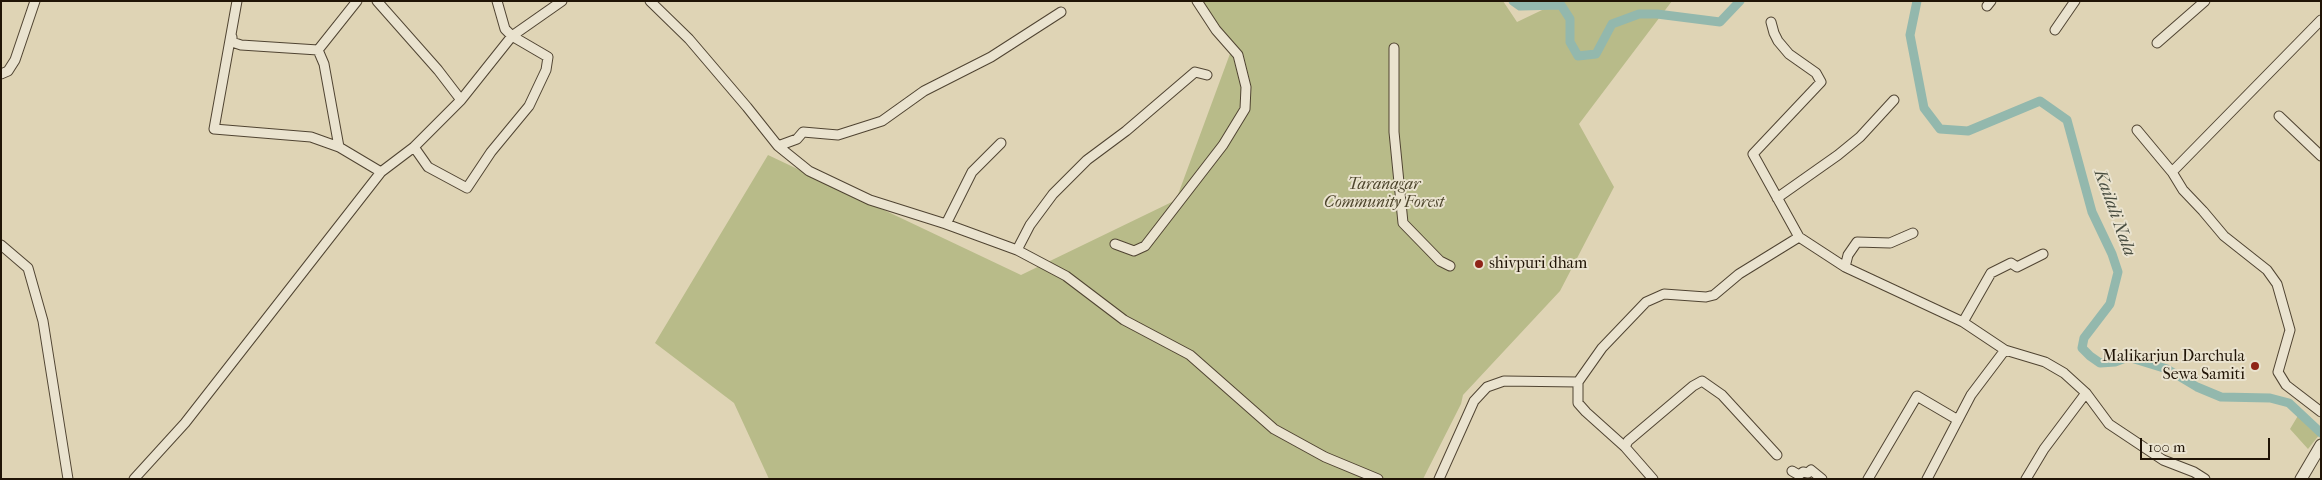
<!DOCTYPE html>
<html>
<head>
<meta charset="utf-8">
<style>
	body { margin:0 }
	#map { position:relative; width:2322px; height:480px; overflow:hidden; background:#dfd4b5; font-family:"IM FELL French Canon",serif }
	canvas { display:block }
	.frame { position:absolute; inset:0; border:2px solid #201406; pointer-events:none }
	.scale { position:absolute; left:2140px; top:438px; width:130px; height:22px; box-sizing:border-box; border:2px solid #201406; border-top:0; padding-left:6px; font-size:15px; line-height:18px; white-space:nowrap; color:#201406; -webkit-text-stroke:4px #eae3cf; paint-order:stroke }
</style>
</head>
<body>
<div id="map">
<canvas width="2322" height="480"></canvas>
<div class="frame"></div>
<div class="scale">100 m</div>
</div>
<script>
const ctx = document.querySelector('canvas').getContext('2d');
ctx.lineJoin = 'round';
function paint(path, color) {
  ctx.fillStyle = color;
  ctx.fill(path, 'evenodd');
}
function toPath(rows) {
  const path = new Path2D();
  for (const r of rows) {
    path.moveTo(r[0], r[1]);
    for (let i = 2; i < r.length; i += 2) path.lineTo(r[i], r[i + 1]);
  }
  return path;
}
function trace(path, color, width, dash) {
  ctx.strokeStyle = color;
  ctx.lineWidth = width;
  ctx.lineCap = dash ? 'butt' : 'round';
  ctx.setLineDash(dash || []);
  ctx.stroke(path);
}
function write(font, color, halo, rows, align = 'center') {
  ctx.font = font + ' "IM FELL French Canon",serif';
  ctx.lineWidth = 4;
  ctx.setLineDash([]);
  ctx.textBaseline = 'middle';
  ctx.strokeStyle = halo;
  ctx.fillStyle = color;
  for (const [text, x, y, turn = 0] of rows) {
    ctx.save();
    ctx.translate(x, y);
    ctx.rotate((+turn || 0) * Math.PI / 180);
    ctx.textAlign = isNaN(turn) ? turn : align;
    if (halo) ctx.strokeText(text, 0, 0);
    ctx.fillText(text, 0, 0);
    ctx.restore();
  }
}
paint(toPath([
	[1201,1,1503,1,1517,22,1561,1,1672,1,1579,124,1614,187,1560,291,1463,395,1461,404,1423,479,769,479,734,403,655,343,768,155,1021,275,1176,200,1231,51,1211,14],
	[2299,414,2320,434,2308,449,2290,429]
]), '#b8bb89');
trace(toPath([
	[1513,1,1520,6,1561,5,1570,19,1570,42,1578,56,1596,54,1612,24,1639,14,1657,14,1720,22,1740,1],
	[1917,1,1910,35,1924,108,1940,129,1968,131,2040,101,2067,120,2092,212,2112,254,2118,272,2110,304,2084,338,2082,348,2090,356,2100,363,2115,362,2128,357,2167,369,2197,387,2221,397,2270,398,2289,403,2321,433]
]), '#93b8ad', 9);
const minor = toPath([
	[237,1,214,129,311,137,339,147,381,172],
	[377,1,438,70,461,100],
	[650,1,689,39,747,107,778,146,809,171,870,200,946,224,1017,250,1066,276,1124,320,1190,355,1274,429,1325,457,1378,479],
	[1987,6,1991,1],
	[1771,22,1774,33,1778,41,1789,54,1816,73,1821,82,1753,154,1799,237],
	[2055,30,2075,1],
	[232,37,232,42,241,45,318,50],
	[2157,43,2205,1],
	[1394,48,1394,132,1403,223,1440,261,1450,266],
	[1,74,8,71,15,60,35,1],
	[2279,116,2321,156],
	[2137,130,2172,172,2183,190,2203,211,2224,236,2267,270,2277,284,2290,330,2278,372,2286,385,2321,412],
	[778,146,797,139,803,132,838,135,882,121,924,91,991,57,1061,12],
	[339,147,324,64,318,50,357,1],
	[414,147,428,167,467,188,491,152,529,106,546,70,548,57,512,36,505,29,497,1],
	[2172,172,2321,20],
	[1777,198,1838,155,1860,137,1894,100],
	[946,224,972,172,1001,143],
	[1115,244,1134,251,1145,246,1223,145,1245,109,1246,87,1238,55,1216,30,1197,1],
	[1,245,28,268,43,321,68,479],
	[1017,250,1030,225,1053,194,1087,160,1126,131,1195,72,1207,75],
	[1845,267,1848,255,1857,242,1890,243,1913,233],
	[1963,322,1991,273,2011,263,2017,267,2043,254],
	[1578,382,1578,403,1586,412,1625,447,1653,479],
	[1625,447,1628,441,1693,386,1702,381,1722,395,1777,455],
	[1792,471,1799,475,1803,472,1808,473,1811,470,1822,479],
	[134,479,185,423,381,172,414,147,461,100,512,36,562,1],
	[1439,479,1474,401,1487,387,1504,381,1578,382,1602,348,1646,302,1664,294,1706,297,1714,295,1739,274,1799,237,1845,267,1963,322,2005,350,2045,362,2064,373,2086,393,2109,424,2163,460,2194,472,2205,479],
	[1868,479,1917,396,1958,420],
	[1927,479,1971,395,2005,350],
	[2026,479,2044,449,2086,393]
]);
const tertiary = toPath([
	[2301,479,2321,445]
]);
trace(minor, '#504432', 11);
trace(tertiary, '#504432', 13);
trace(minor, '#eae3cf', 9);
trace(tertiary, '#eae3cf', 11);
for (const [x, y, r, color] of [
	[1479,264,5,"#8f2418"],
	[2255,366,5,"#8f2418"]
]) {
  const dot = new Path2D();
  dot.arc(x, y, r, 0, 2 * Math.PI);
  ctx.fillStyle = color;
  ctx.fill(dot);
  trace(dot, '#eae3cf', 2);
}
write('italic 16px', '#4e462d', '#eae3cf', [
	["Taranagar",1384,185],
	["Community Forest",1384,203]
]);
write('16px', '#201406', '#eae3cf', [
	["shivpuri dham",1489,264],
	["Malikarjun Darchula",2245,357,"right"],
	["Sewa Samiti",2245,375,"right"]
], 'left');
write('italic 18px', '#484d40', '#eae3cf', [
	["Kailali Nala",2114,213,70]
]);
</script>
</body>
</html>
